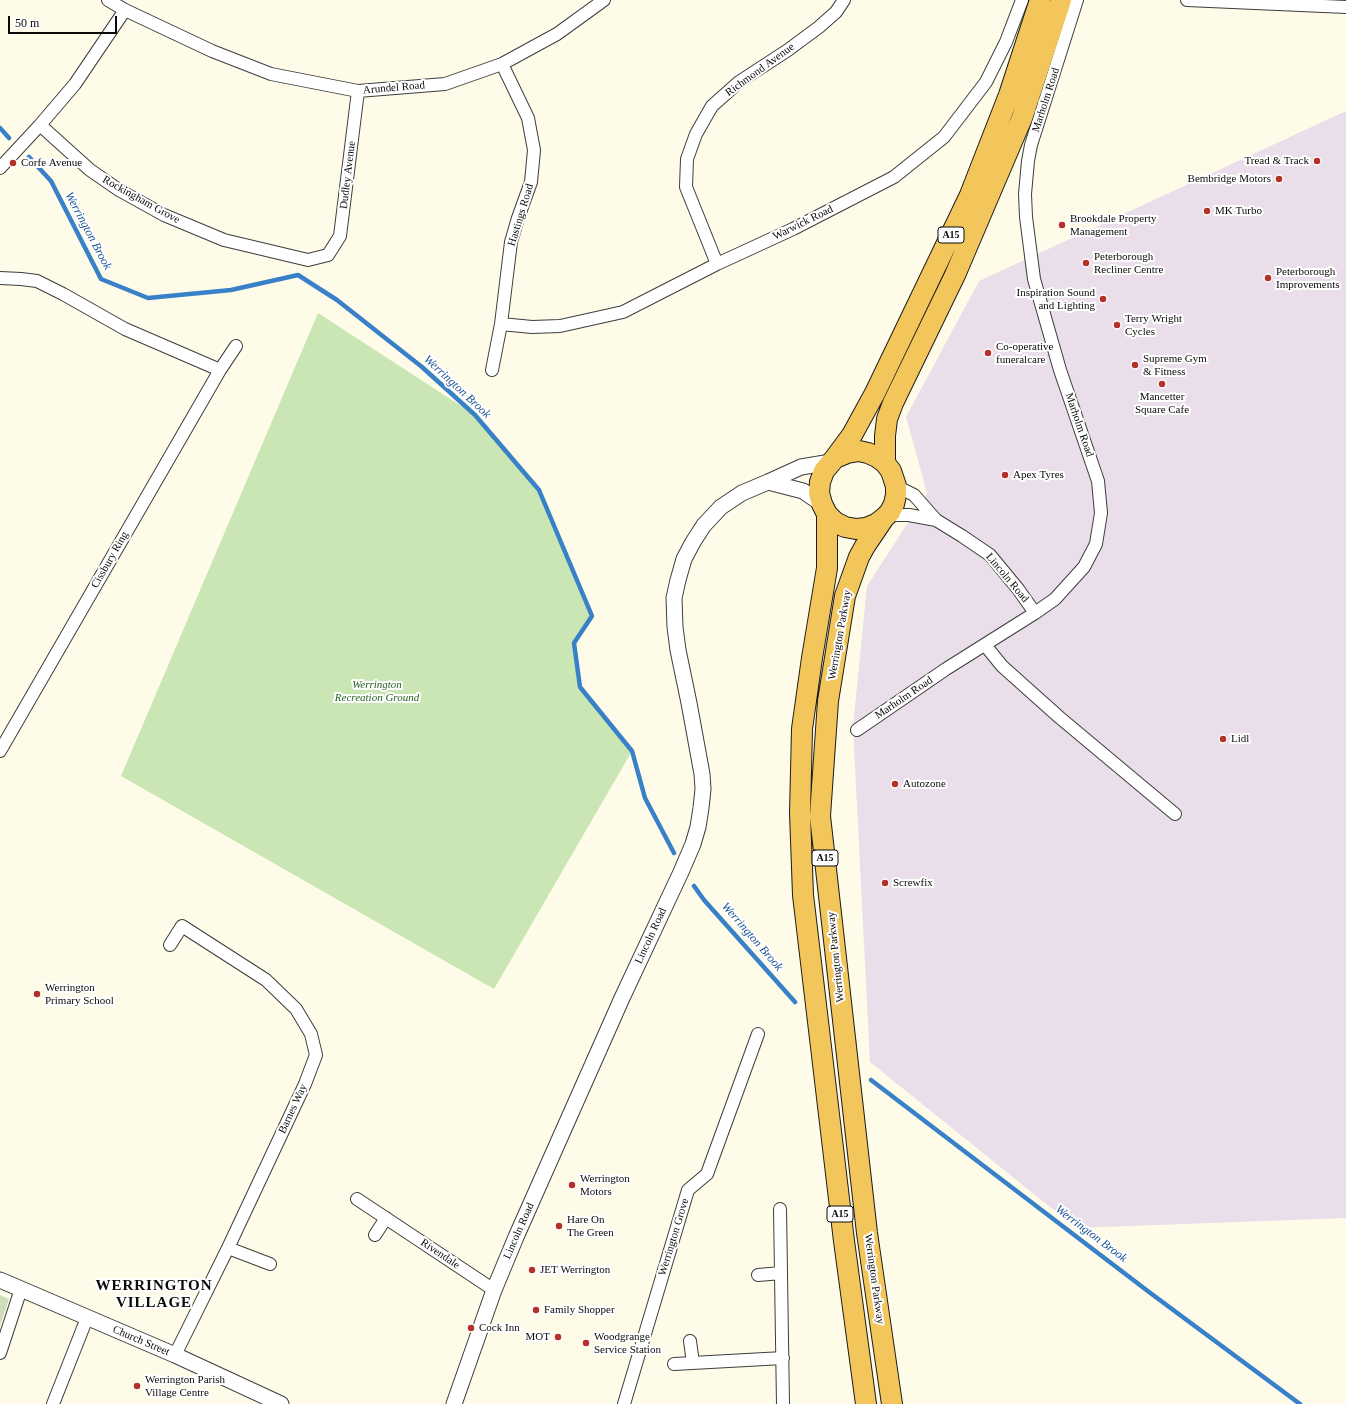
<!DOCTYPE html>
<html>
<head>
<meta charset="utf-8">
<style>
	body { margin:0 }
	#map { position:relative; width:1346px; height:1404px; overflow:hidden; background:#fefce8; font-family:Georgia,serif }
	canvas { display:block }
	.scale { position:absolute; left:8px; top:16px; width:109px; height:18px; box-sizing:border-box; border:2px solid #0a0a0a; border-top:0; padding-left:5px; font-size:12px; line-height:14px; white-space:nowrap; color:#0a0a0a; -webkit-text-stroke:3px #fff; paint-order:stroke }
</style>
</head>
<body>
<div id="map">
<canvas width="1346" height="1404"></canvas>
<div class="scale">50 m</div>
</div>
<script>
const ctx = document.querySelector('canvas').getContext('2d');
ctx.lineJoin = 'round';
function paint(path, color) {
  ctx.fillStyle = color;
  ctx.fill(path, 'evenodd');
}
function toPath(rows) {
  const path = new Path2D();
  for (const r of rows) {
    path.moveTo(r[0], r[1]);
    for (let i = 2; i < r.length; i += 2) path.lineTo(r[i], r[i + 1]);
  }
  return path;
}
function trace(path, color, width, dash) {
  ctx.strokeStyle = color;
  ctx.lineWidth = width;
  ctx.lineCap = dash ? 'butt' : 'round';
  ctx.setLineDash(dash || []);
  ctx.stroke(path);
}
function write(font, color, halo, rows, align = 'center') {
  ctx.font = font + ' Georgia,serif';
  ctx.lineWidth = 4;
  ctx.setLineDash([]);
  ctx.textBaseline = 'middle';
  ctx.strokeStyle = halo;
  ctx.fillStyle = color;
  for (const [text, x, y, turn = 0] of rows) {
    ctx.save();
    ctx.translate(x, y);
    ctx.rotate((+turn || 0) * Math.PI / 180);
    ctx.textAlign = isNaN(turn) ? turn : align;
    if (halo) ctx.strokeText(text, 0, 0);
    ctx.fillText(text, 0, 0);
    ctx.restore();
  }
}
paint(toPath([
	[1346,111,1346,1218,1076,1228,870,1062,853,727,867,586,927,493,906,417,979,281]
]), '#e9dee9');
paint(toPath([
	[318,313,475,415,539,490,592,616,574,643,580,687,632,751,494,989,121,776]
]), '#c9e6b4');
paint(toPath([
	[0,1295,9,1299,0,1326]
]), '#cfddbb');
trace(toPath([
	[0,128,9,138],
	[29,157,51,181,101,279,148,298,231,290,298,275,337,300,422,367,475,415,539,490,592,616,574,643,580,687,632,751,645,798,674,853],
	[694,886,704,900,795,1002],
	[871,1080,1149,1292,1300,1404]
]), '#3880c8', 4.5);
const minor = toPath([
	[108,0,125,10,212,51,271,74,358,91,445,84,502,64,557,34,604,0],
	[1187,0,1346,7],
	[40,125,90,170,119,190,164,215,224,240,308,260,328,255,340,236,358,91],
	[0,168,40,125,75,84,125,10],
	[717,264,686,187,687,159,696,134,712,106,739,82,788,50,819,27,836,12,844,0],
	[0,278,21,279,37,281,63,294,125,329,220,370],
	[501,324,532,327,560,326,623,312,717,264,793,229,894,177,944,137,986,82,1006,42,1022,0],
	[492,370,501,324,511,242,518,218,531,182,534,150,528,118,502,64],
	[896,486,914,495,936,520,962,536,990,555,1018,589,1035,613],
	[887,515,909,515,936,520],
	[985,645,1002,666,1059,717,1175,814],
	[857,730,946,669,1035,613,1055,599,1084,567,1096,544,1101,513,1098,481,1060,370,1034,279,1026,217,1025,194,1028,161,1031,145,1077,0],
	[0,751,220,370,236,346],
	[170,945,182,926,266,980,296,1009,311,1034,316,1055,305,1084,228,1248,175,1355],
	[357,1199,494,1290],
	[780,1209,783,1404],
	[375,1235,386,1218],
	[228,1248,270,1264],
	[758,1275,781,1273],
	[690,1341,693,1363],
	[0,1353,21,1289],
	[674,1364,783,1358],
	[53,1404,87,1318],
	[624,1404,688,1190,707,1174,758,1034]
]);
const tertiary = toPath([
	[768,482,803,491,822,504],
	[0,1280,175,1355,281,1404],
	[454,1404,494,1290,516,1237,622,998,681,872,693,844,698,827,701,808,703,789,702,774,689,703,678,650,675,627,674,598,678,580,684,559,693,542,704,525,721,507,742,493,768,482,801,467,831,462]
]);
const trunk = toPath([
	[835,458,847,453,859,451,868,453,877,457,885,463,891,471,896,486,896,495,894,504,890,512,884,518,876,524,866,528,856,529,845,527,835,522,827,514,822,504,819,493,820,482,824,471,835,458,852,435,875,393,970,195,1009,95,1040,0],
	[885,463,885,436,887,419,893,403,955,275,1022,118,1061,0],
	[827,514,827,568,812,658,802,729,800,813,803,895,844,1241,866,1404],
	[884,518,865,546,859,557,845,596,828,701,820,816,867,1233,892,1404]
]);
trace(minor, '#3d3d3d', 14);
trace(tertiary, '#3d3d3d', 17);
trace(trunk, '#1b1b1b', 22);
trace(minor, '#fff', 12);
trace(tertiary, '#fff', 15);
trace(trunk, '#f2c65b', 20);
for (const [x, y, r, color] of [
	[1317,161,4,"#b43028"],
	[13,163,4,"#b43028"],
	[1279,179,4,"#b43028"],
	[1207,211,4,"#b43028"],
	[1062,225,4,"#b43028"],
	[1086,263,4,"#b43028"],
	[1268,278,4,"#b43028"],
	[1103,299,4,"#b43028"],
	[1117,325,4,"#b43028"],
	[988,353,4,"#b43028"],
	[1135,365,4,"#b43028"],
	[1162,384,4,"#b43028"],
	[1005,475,4,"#b43028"],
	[1223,739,4,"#b43028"],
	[895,784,4,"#b43028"],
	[885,883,4,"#b43028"],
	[37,994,4,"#b43028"],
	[572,1185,4,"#b43028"],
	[559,1226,4,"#b43028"],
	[532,1270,4,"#b43028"],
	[536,1310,4,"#b43028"],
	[471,1328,4,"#b43028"],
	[558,1337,4,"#b43028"],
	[586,1343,4,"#b43028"],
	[137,1386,4,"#b43028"]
]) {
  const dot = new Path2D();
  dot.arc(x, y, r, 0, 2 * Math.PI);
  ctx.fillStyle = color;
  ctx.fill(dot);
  trace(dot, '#fff', 1.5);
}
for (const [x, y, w] of [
	[951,235,26],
	[825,858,26],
	[840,1214,26]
]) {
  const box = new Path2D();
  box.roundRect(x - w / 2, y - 8, w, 16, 3);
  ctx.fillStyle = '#fff';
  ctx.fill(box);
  trace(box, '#0a0a0a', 1);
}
write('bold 10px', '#0a0a0a', null, [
	["A15",951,235],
	["A15",825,858],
	["A15",840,1214]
]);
write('11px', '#0a0a0a', '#fff', [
	["Richmond Avenue",760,70,-36],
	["Arundel Road",394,88,-5],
	["Marholm Road",1046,100,-72],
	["Dudley Avenue",348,175,-83],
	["Rockingham Grove",141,200,29],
	["Hastings Road",521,215,-73],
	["Warwick Road",803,223,-26],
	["Marholm Road",1079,425,71],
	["Cissbury Ring",110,560,-60],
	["Lincoln Road",1007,578,50],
	["Werrington Parkway",840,635,-80],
	["Marholm Road",904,698,-34],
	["Lincoln Road",651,936,-65],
	["Werrington Parkway",836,957,-96],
	["Barnes Way",293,1109,-65],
	["Lincoln Road",519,1231,-66],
	["Werrington Grove",674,1237,-73],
	["Rivendale",440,1254,34],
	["Werrington Parkway",874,1279,82],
	["Church Street",141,1341,23]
]);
write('11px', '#0a0a0a', '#fff', [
	["Tread & Track",1309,161,"right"],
	["Corfe Avenue",21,163],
	["Bembridge Motors",1271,179,"right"],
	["MK Turbo",1215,211],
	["Brookdale Property",1070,219],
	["Management",1070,232],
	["Peterborough",1094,257],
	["Recliner Centre",1094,270],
	["Peterborough",1276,272],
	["Improvements",1276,285],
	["Inspiration Sound",1095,293,"right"],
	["and Lighting",1095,306,"right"],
	["Terry Wright",1125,319],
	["Cycles",1125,332],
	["Co-operative",996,347],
	["funeralcare",996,360],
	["Supreme Gym",1143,359],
	["& Fitness",1143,372],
	["Mancetter",1162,397,"center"],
	["Square Cafe",1162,410,"center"],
	["Apex Tyres",1013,475],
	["Lidl",1231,739],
	["Autozone",903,784],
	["Screwfix",893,883],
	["Werrington",45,988],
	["Primary School",45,1001],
	["Werrington",580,1179],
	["Motors",580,1192],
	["Hare On",567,1220],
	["The Green",567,1233],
	["JET Werrington",540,1270],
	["Family Shopper",544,1310],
	["Cock Inn",479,1328],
	["MOT",550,1337,"right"],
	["Woodgrange",594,1337],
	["Service Station",594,1350],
	["Werrington Parish",145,1380],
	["Village Centre",145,1393]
], 'left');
write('italic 11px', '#245e1e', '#fff', [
	["Werrington",377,685],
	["Recreation Ground",377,698]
]);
write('italic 12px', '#195296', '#fff', [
	["Werrington Brook",88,231,62],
	["Werrington Brook",457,387,43],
	["Werrington Brook",752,937,49],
	["Werrington Brook",1091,1234,37]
]);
ctx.letterSpacing = '1px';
write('bold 15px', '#0a0a0a', '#fff', [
	["WERRINGTON",154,1286],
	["VILLAGE",154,1303]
]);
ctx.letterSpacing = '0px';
</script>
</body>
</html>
